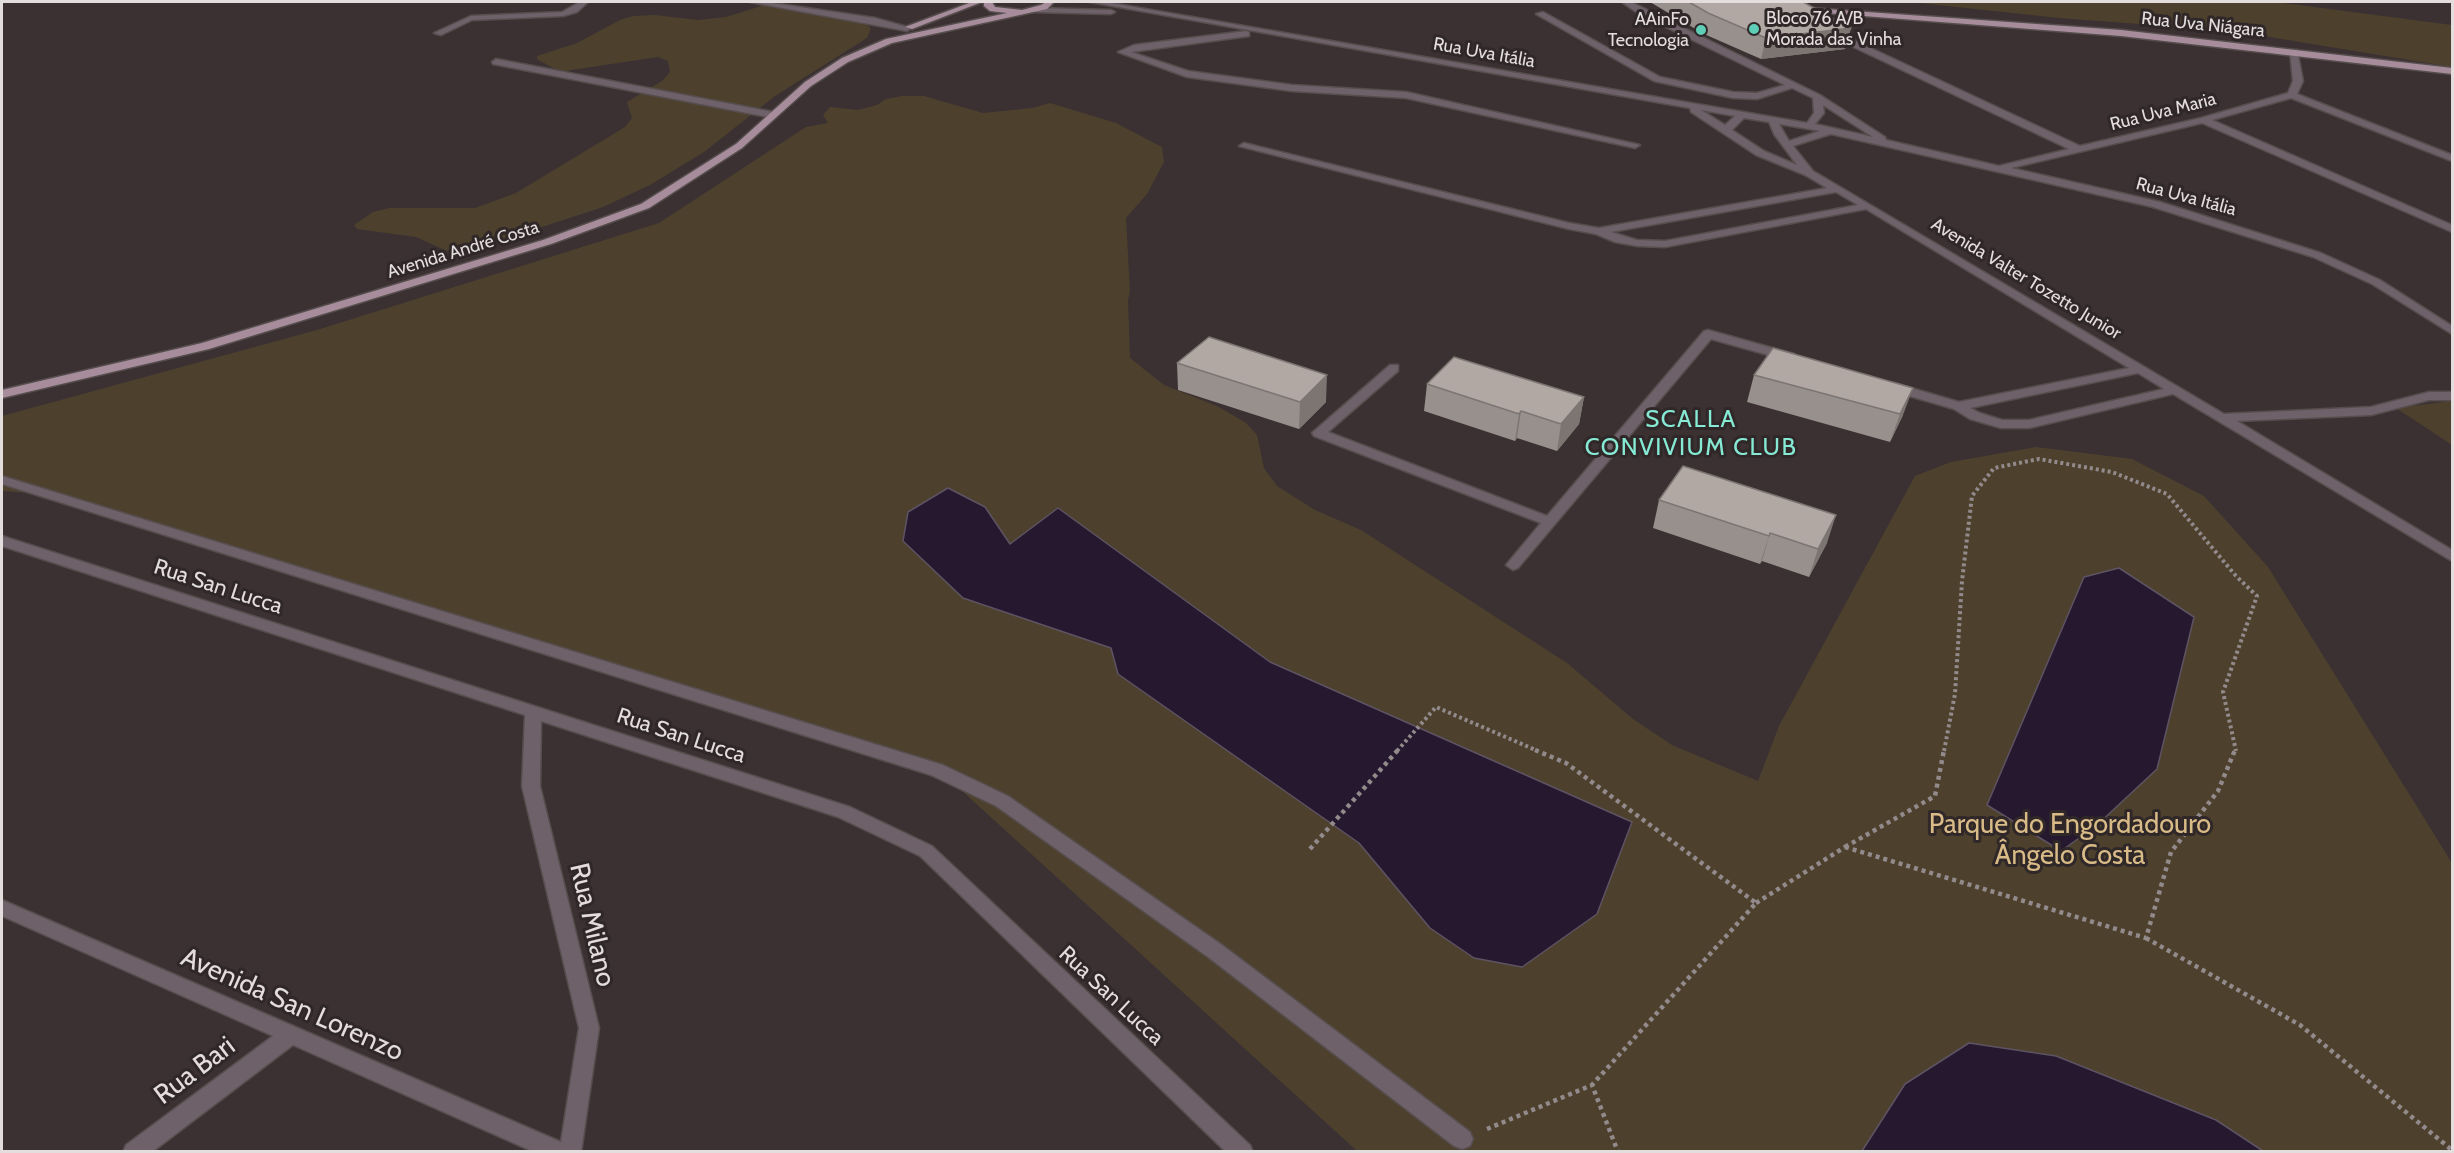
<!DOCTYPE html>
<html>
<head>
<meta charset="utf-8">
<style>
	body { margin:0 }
	#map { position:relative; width:2454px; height:1153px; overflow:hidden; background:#3b3132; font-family:Cabin,sans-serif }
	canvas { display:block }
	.frame { position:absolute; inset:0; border:3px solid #e3dddd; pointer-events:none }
</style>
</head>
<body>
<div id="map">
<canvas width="2454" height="1153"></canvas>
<div class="frame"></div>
</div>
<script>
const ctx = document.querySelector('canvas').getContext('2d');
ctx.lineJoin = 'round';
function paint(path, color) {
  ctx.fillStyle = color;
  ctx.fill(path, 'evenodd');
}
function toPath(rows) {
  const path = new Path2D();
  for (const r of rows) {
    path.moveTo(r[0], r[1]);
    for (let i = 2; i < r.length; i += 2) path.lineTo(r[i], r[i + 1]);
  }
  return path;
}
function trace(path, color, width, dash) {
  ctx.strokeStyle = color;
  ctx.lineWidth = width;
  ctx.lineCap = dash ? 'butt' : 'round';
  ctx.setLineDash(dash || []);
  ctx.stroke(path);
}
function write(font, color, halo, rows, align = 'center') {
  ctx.font = font + ' Cabin,sans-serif';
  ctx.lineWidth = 6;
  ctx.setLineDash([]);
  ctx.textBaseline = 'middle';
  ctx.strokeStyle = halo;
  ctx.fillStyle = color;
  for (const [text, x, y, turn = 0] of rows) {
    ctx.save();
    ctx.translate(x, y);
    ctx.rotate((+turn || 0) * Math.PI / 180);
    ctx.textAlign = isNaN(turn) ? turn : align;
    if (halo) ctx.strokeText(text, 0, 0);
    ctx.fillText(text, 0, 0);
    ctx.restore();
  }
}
paint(toPath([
	[1910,2,2276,2,2452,25,2452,67,2233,31,2059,18],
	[761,6,776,6,860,21,871,28,867,38,775,96,704,152,650,185,603,207,484,246,447,251,416,237,357,229,354,225,373,212,389,208,475,208,516,193,625,127,632,118,627,102,662,81,670,72,668,61,658,57,565,71,553,68,537,59,537,56,577,43,620,20,633,16,655,15,698,20,726,17],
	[902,96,924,96,983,113,1032,108,1050,103,1116,123,1162,147,1164,162,1147,194,1126,218,1130,291,1128,300,1130,358,1164,385,1219,407,1246,423,1257,435,1264,468,1277,486,1315,510,1361,530,1567,663,1633,719,1672,745,1758,781,1779,726,1915,476,1951,462,2036,447,2132,459,2204,496,2268,567,2452,863,2452,1151,1357,1151,949,779,30,493,2,491,2,416,317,330,659,223,806,127,828,123,823,115,830,107,858,110,877,105,886,99],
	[2452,401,2452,445,2396,408]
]), '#4d412e');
const water = toPath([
	[948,488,985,507,1010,544,1058,508,1270,662,1632,822,1597,914,1522,967,1474,958,1430,928,1359,843,1118,674,1111,648,963,598,903,541,908,512,948,488],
	[2119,568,2194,617,2157,769,2097,825,2061,851,1987,805,2084,577,2119,568],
	[1969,1043,2056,1056,2216,1120,2263,1151,1862,1151,1905,1084,1969,1043]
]);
paint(water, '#25182f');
trace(water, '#5e5363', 1.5);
const minor = toPath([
	[580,2,588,2,577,12,563,16,472,20,441,35,434,33,471,16,562,12,580,2],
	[750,2,766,2,875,18,911,28,907,31,750,2],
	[1090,2,1105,2,1807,123,1814,113,1813,98,1792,88,1757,99,1733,98,1654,81,1536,14,1543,12,1660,77,1733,92,1757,93,1785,85,1639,14,1622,2,1631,2,1820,95,1885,137,1886,140,1999,166,2069,149,1826,34,1826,30,1832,30,2080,146,2201,118,2288,93,2293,81,2290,52,2297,50,2303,81,2297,94,2452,155,2452,161,2291,98,2212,120,2452,225,2452,232,2202,123,2011,168,2160,202,2321,253,2380,280,2452,326,2452,334,2372,284,2313,257,2153,207,1831,134,1793,146,1813,171,2224,414,2371,407,2429,392,2452,392,2452,400,2429,400,2371,415,2237,421,2452,550,2452,561,2173,394,2029,428,2001,428,1970,419,1954,409,1889,390,1889,384,1894,383,1959,402,2129,368,1866,209,1665,247,1637,246,1615,242,1596,234,1569,229,1239,146,1244,143,1569,223,1599,228,1827,188,1805,175,1756,155,1691,112,1690,108,1090,2],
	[1823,105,1873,137,1815,124,1824,113,1823,105],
	[1701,110,1735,116,1725,125,1701,110],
	[1744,118,1769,122,1774,134,1797,165,1764,151,1732,130,1744,118],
	[1779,124,1809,129,1820,131,1789,141,1779,124],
	[1836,192,1858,205,1665,241,1637,240,1611,232,1836,192],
	[2138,373,2164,389,2029,420,2002,420,1980,413,1970,408,2138,373],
	[1036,8,1111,10,1115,12,1111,14,1033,12,1032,10,1036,8],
	[1246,31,1249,32,1249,36,1131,52,1188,71,1292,85,1406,92,1640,145,1635,148,1406,98,1292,91,1187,77,1118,52,1134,45,1246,31],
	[496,59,773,112,778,115,773,118,493,64,492,62,496,59],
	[1708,330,1794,354,1796,357,1790,361,1711,339,1518,568,1513,570,1506,565,1541,523,1314,436,1312,433,1390,365,1398,365,1398,371,1328,432,1547,516,1704,331,1708,330],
	[2,476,943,765,1008,796,1222,945,1470,1132,1473,1139,1470,1146,1462,1149,1454,1146,1208,957,996,806,931,775,2,484,2,476],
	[2,536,850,807,932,846,1250,1145,1253,1152,1226,1152,920,856,838,817,541,721,540,786,599,1028,581,1152,534,1152,293,1045,152,1152,123,1152,126,1145,273,1036,2,916,2,900,561,1142,579,1028,522,786,525,715,2,546,2,536]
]);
const major = toPath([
	[972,2,982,2,912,29,905,27,972,2],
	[984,2,992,2,995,7,1022,10,1041,5,1046,2,1054,2,1047,9,892,43,848,62,811,86,742,148,649,208,551,244,209,349,2,398,2,390,202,343,543,240,641,204,736,144,805,82,842,58,886,39,1007,13,990,11,984,6,984,2],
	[1796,7,2121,30,2452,68,2452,74,2121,36,1799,11,1796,11,1796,7]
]);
trace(minor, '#564d4d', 3);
trace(major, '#564d4d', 3);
trace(toPath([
	[1397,751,1436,707,1538,751],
	[1944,751,1955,694,1962,581,1972,496,1994,468,2039,459,2112,472,2167,494,2236,576,2257,596,2223,692,2236,751]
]), '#928a8b', 4, [3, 3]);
trace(toPath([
	[1535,750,1566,763,1756,903,1592,1085],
	[1845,847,2146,938,2171,852,2218,791,2235,750],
	[1845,847,1935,796,1944,750],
	[1310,849,1398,750],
	[1756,903,1845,847],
	[2146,938,2300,1025,2452,1150],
	[1487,1129,1592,1085,1618,1152]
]), '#928a8b', 4.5, [4, 4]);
paint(minor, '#6e6169');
paint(major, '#a78d9c');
paint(toPath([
	[1650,2,1803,2,1851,28,1845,49,1761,59,1704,34],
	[1177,363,1326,402,1299,429,1178,390],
	[1754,375,1903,415,1890,442,1747,402],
	[1427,384,1584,397,1579,424,1557,451,1517,438,1515,441,1424,411],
	[1659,500,1827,543,1809,577,1762,561,1760,564,1653,528]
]), '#98908c');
paint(toPath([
	[1851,28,1845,49,1761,59,1766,38],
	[1327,375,1326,402,1299,429,1300,402],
	[1913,388,1903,415,1890,442,1900,414],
	[1584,397,1579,424,1557,451,1561,424],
	[1521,411,1517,438,1515,441,1519,414],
	[1836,515,1827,543,1809,577,1818,549],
	[1770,533,1762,561,1760,564,1769,536]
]), '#7c7572');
const building = toPath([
	[1689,2,1803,2,1851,28,1766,38,1708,13,1689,2],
	[1209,337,1327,375,1300,402,1177,363,1209,337],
	[1773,348,1913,388,1900,414,1754,375,1773,348],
	[1454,357,1584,397,1561,424,1521,411,1519,414,1427,384,1454,357],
	[1683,466,1836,515,1818,549,1770,533,1769,536,1659,500,1683,466]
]);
paint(building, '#b1a7a3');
trace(building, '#7c7572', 1.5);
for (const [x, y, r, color] of [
	[1754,29,6,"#5eceb7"],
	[1701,30,6,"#5eceb7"]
]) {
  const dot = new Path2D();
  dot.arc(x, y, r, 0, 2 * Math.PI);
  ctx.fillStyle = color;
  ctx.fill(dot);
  trace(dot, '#302828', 2);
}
write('18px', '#e3dddd', '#302828', [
	["Bloco 76 A/B",1766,19],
	["Morada das Vinha",1766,40],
	["AAinFo",1689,20,"right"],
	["Tecnologia",1689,41,"right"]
], 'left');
write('18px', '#e3dddd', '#302828', [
	["Rua Uva Niágara",2203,25,6],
	["Rua Uva Itália",1484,53,10],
	["Rua Uva Maria",2163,112,-14],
	["Rua Uva Itália",2186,197,15],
	["Avenida André Costa",463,250,-17],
	["Avenida Valter Tozetto Junior",2026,279,31]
]);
write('22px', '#e3dddd', '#302828', [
	["Rua San Lucca",218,587,18],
	["Rua San Lucca",681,736,18],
	["Rua San Lucca",1111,996,43]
]);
ctx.letterSpacing = '1.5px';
write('24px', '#86ead5', '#302828', [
	["SCALLA",1691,420],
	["CONVIVIUM CLUB",1691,448]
]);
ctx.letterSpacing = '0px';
write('27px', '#d9bb88', '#302828', [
	["Parque do Engordadouro",2070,825],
	["Ângelo Costa",2070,856]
]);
write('27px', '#e3dddd', '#302828', [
	["Rua Milano",592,925,77],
	["Avenida San Lorenzo",292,1005,24],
	["Rua Bari",195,1071,-37]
]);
</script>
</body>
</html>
